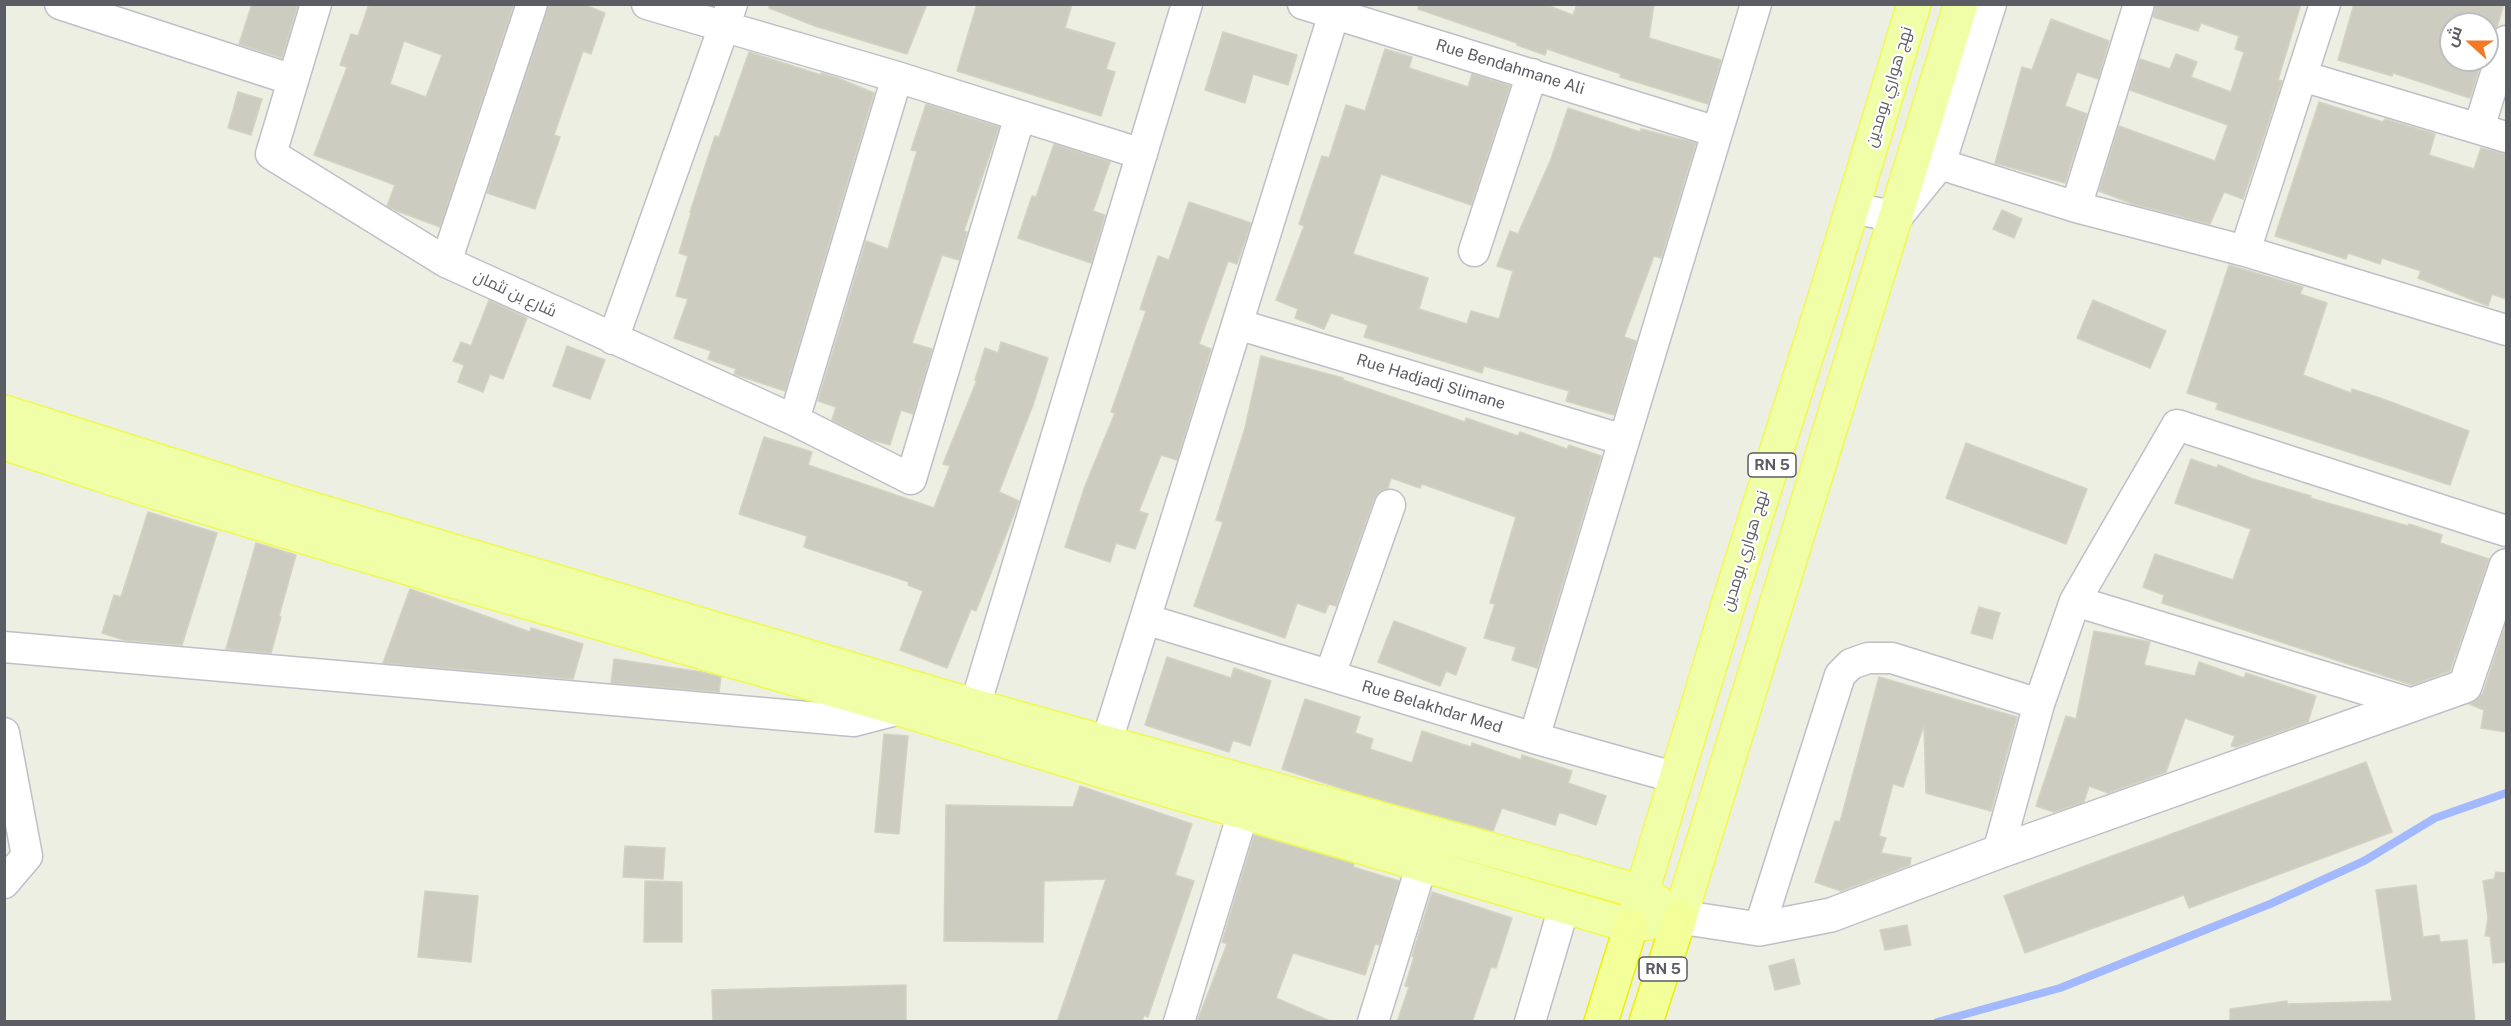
<!DOCTYPE html>
<html>
<head>
<meta charset="utf-8">
<style>
	body { margin:0 }
	#map { position:relative; width:2511px; height:1026px; overflow:hidden; background:#edefe3; font-family:"Public Sans",Cairo,sans-serif }
	canvas { display:block }
	.frame { position:absolute; inset:0; border:6px solid #5b5c64; pointer-events:none }
	.north { position:absolute; left:2439px; top:12px; width:60px; height:60px; box-sizing:border-box; background:#fff; border:2px solid #bdbec1; border-radius:50%; rotate:291deg; font-size:16px; font-weight:700; line-height:24px; text-align:center; color:#5b5c64 }
	.north::after { content:''; display:block; margin:auto; width:21px; height:27px; background:#f27925; clip-path:polygon(50% 0,100% 100%,50% 72%,0 100%) }
</style>
</head>
<body>
<div id="map">
<canvas width="2511" height="1026"></canvas>
<div class="frame"></div>
<div class="north">ش</div>
</div>
<script>
const ctx = document.querySelector('canvas').getContext('2d');
ctx.lineJoin = 'round';
function toPath(rows) {
  const path = new Path2D();
  for (const r of rows) {
    path.moveTo(r[0], r[1]);
    for (let i = 2; i < r.length; i += 2) path.lineTo(r[i], r[i + 1]);
  }
  return path;
}
function trace(path, color, width, dash) {
  ctx.strokeStyle = color;
  ctx.lineWidth = width;
  ctx.lineCap = dash ? 'butt' : 'round';
  ctx.setLineDash(dash || []);
  ctx.stroke(path);
}
function paint(path, color) {
  ctx.fillStyle = color;
  ctx.fill(path, 'evenodd');
}
function write(font, color, halo, rows, align = 'center') {
  ctx.font = font + ' "Public Sans",Cairo,sans-serif';
  ctx.lineWidth = 4.5;
  ctx.setLineDash([]);
  ctx.textBaseline = 'middle';
  ctx.strokeStyle = halo;
  ctx.fillStyle = color;
  for (const [text, x, y, turn = 0] of rows) {
    ctx.save();
    ctx.translate(x, y);
    ctx.rotate((+turn || 0) * Math.PI / 180);
    ctx.textAlign = isNaN(turn) ? turn : align;
    if (halo) ctx.strokeText(text, 0, 0);
    ctx.fillText(text, 0, 0);
    ctx.restore();
  }
}
trace(toPath([
	[1937,1022,2060,988,2270,904,2364,861,2435,818,2506,793]
]), '#a2b8ff', 8);
const building = toPath([
	[252,4,298,4,282,58,239,44,252,4],
	[369,4,514,4,440,227,397,211,387,206,395,185,314,155,347,67,340,65,351,34,358,36,369,4],
	[404,41,442,55,426,97,390,84,404,41],
	[549,4,582,4,605,13,591,54,583,51,554,135,560,137,535,209,487,193,549,4],
	[769,4,927,4,907,54,815,26,769,8,769,4],
	[977,4,1072,4,1065,28,1115,43,1106,69,1115,72,1101,116,957,71,977,4],
	[1419,4,1544,4,1573,15,1577,4,1654,4,1649,38,1721,60,1708,104,1620,77,1621,74,1547,49,1545,55,1517,45,1517,43,1418,9,1419,4],
	[2156,4,2301,4,2278,80,2282,81,2243,199,2224,192,2210,224,2133,204,2099,191,2119,126,2215,161,2228,125,2130,90,2140,59,2170,69,2176,54,2197,62,2191,77,2231,92,2244,52,2235,49,2239,36,2201,23,2198,31,2153,17,2156,4],
	[2354,4,2504,4,2497,27,2490,35,2487,44,2487,24,2451,24,2451,60,2482,60,2470,98,2393,73,2392,76,2338,60,2354,4],
	[2051,19,2109,41,2098,79,2077,72,2065,106,2087,114,2065,183,1995,163,2022,67,2032,70,2051,19],
	[1223,32,1297,55,1288,85,1253,74,1245,103,1205,90,1223,32],
	[1385,49,1412,57,1409,68,1468,87,1472,74,1510,86,1471,205,1381,174,1353,254,1428,278,1419,309,1467,324,1471,311,1499,319,1513,271,1497,266,1510,231,1518,234,1551,159,1568,108,1640,132,1641,129,1696,143,1661,258,1654,256,1624,337,1636,341,1614,415,1566,401,1569,391,1484,366,1482,373,1364,337,1368,325,1331,313,1324,329,1295,318,1298,309,1276,300,1304,226,1299,224,1322,156,1329,158,1346,105,1365,111,1385,49],
	[749,52,821,75,821,73,838,78,874,93,785,391,734,374,736,369,708,359,711,351,674,338,688,299,676,296,688,256,679,253,691,213,690,212,715,136,719,137,749,52],
	[238,92,262,99,251,135,228,128,238,92],
	[2319,102,2383,122,2385,119,2435,134,2429,155,2474,169,2481,148,2506,154,2506,299,2492,294,2488,306,2418,278,2421,271,2382,258,2380,264,2348,253,2346,259,2275,236,2319,102],
	[926,104,999,127,964,231,967,232,959,260,942,255,912,343,932,349,913,414,901,410,890,445,869,439,832,420,836,407,818,401,866,241,888,249,917,151,911,150,926,104],
	[1054,144,1110,162,1093,211,1105,215,1091,263,1018,238,1032,196,1036,197,1054,144],
	[1189,202,1251,223,1237,264,1228,261,1199,344,1211,349,1177,460,1161,455,1139,511,1148,514,1135,549,1116,543,1110,562,1065,547,1085,486,1115,413,1111,412,1146,311,1140,309,1158,256,1169,260,1189,202],
	[2002,210,2022,219,2014,238,1993,229,2002,210],
	[2229,265,2303,287,2300,294,2327,303,2303,375,2351,393,2352,389,2380,398,2469,431,2450,485,2216,409,2218,403,2187,393,2229,265],
	[489,300,527,318,503,379,490,374,483,392,458,382,464,365,453,361,461,342,471,346,489,300],
	[2093,300,2166,331,2150,368,2077,338,2093,300],
	[1001,342,1048,358,1033,405,999,492,1019,501,1016,509,976,611,971,609,947,668,900,650,923,591,908,585,909,582,804,547,807,536,739,514,764,437,812,452,808,465,934,508,950,466,943,464,977,380,975,380,985,348,998,353,1001,342],
	[567,346,605,360,590,399,553,386,567,346],
	[1261,356,1343,378,1343,380,1465,422,1466,418,1518,436,1520,432,1567,449,1569,445,1601,456,1537,668,1512,660,1516,647,1484,638,1495,604,1490,603,1516,517,1422,484,1420,488,1391,478,1388,488,1379,492,1374,499,1336,606,1329,604,1325,613,1297,603,1285,638,1194,606,1223,522,1216,520,1245,428,1261,356],
	[1966,443,2087,489,2066,544,1946,498,1966,443],
	[2191,459,2217,468,2218,465,2253,479,2311,496,2310,498,2408,526,2409,524,2442,535,2440,543,2489,559,2450,671,2412,685,2162,603,2164,595,2143,587,2155,554,2233,580,2251,529,2175,503,2191,459],
	[148,512,217,533,182,645,124,640,102,633,114,595,121,597,148,512],
	[256,543,296,555,279,616,281,617,271,653,226,649,256,543],
	[410,589,530,632,531,628,583,644,573,679,383,663,410,589],
	[1979,607,2000,613,1992,639,1971,633,1979,607],
	[1394,621,1466,648,1456,675,1446,671,1440,686,1378,662,1394,621],
	[2506,623,2506,732,2481,728,2484,710,2469,704,2478,699,2483,693,2506,623],
	[2094,631,2150,642,2144,665,2195,676,2199,662,2244,678,2246,673,2316,696,2308,722,2236,747,2231,746,2235,736,2185,718,2166,772,2108,793,2089,786,2084,802,2054,812,2036,806,2066,716,2076,719,2094,631],
	[1167,657,1231,678,1234,668,1271,681,1250,746,1233,740,1229,752,1145,725,1167,657],
	[614,659,702,672,721,677,719,692,611,683,614,659],
	[1879,677,2017,717,1991,811,1926,793,1924,725,1903,787,1893,784,1879,836,1886,838,1881,853,1911,858,1910,865,1841,891,1815,882,1835,821,1840,822,1879,677],
	[1305,699,1360,717,1355,733,1373,739,1370,749,1412,763,1422,731,1471,747,1472,743,1521,760,1522,755,1572,771,1568,783,1606,796,1596,825,1559,812,1555,825,1502,808,1493,831,1359,794,1282,769,1305,699],
	[884,734,908,736,899,834,875,832,884,734],
	[2366,762,2392,832,2189,908,2184,895,2025,953,2004,896,2366,762],
	[1080,786,1192,824,1175,875,1194,881,1148,1017,1144,1015,1142,1022,1057,1022,1106,879,1044,881,1043,942,944,941,946,805,1073,807,1080,786],
	[1254,835,1354,864,1353,867,1399,881,1379,945,1375,944,1365,975,1293,953,1276,998,1332,1022,1197,1022,1227,944,1222,942,1254,835],
	[625,846,665,848,663,879,623,877,625,846],
	[2496,872,2506,873,2506,962,2493,963,2490,936,2485,936,2488,918,2483,881,2494,879,2496,872],
	[645,881,682,882,682,942,644,942,645,881],
	[2416,885,2423,937,2439,935,2440,942,2467,940,2475,1022,2230,1022,2230,1009,2287,1001,2288,1007,2288,1004,2392,1001,2376,890,2416,885],
	[425,891,478,896,471,962,418,957,425,891],
	[1432,892,1512,918,1496,968,1491,967,1472,1022,1397,1022,1409,987,1405,986,1414,957,1412,956,1432,892],
	[1907,925,1911,945,1885,950,1880,930,1907,925],
	[1794,959,1800,984,1775,990,1769,966,1794,959],
	[906,985,906,1022,713,1022,712,990,906,985]
]);
paint(building, '#ccccc1');
trace(building, '#d3d3c1', 1.5);
const minor = toPath([
	[60,4,293,80],
	[316,4,271,154,446,262,794,420,911,479,1020,116],
	[647,4,897,77,1142,154],
	[1303,4,1717,132],
	[1991,4,1940,164,2076,207,2245,251,2506,330],
	[2302,76,2506,137],
	[2479,128,2506,41],
	[2076,207,2139,4],
	[1853,208,1897,217,1940,164],
	[1474,251,1532,74],
	[2245,251,2325,4],
	[446,262,532,4],
	[1237,324,1624,440],
	[613,339,732,4],
	[794,420,897,77],
	[2075,601,2413,704],
	[1145,619,1534,738],
	[4,647,854,721,900,709],
	[1330,675,1390,505],
	[966,727,975,706,1187,4],
	[4,733,27,856,4,883],
	[1107,741,1337,4],
	[1677,778,1534,738,1756,4],
	[1998,852,2039,704,2075,601,2177,425,2506,531],
	[1759,929,1840,675,1851,664,1868,658,1892,658,2039,704],
	[1179,1022,1243,813],
	[1373,1022,1422,864],
	[1530,1022,1564,907]
]);
const tertiary = toPath([
	[1680,917,1759,929,1831,915,1998,852,2465,686,2506,566]
]);
const primary = toPath([
	[4,412,285,501,975,706,1610,883,1642,892,1680,917,1631,926,1099,770,900,709,421,572,154,492,4,443],
	[1636,912,1729,602,1828,288,1914,4],
	[1680,917,1961,4]
]);
const trunk = toPath([
	[1601,1022,1631,926],
	[1646,1022,1680,917]
]);
trace(minor, '#bfbfc7', 33);
trace(tertiary, '#bfbfc7', 36);
trace(primary, '#f0f951', 36);
trace(trunk, '#ecf100', 36);
trace(minor, '#fff', 30);
trace(tertiary, '#fff', 33);
trace(primary, '#f0ffa7', 33);
trace(trunk, '#f3ff98', 33);
for (const [x, y, w] of [
	[1772,465,48],
	[1663,969,48]
]) {
  const box = new Path2D();
  box.roundRect(x - w / 2, y - 12, w, 24, 4.5);
  ctx.fillStyle = '#fff';
  ctx.fill(box);
  trace(box, '#5b5c64', 1.5);
}
write('bold 15px', '#5b5c64', null, [
	["RN 5",1772,465],
	["RN 5",1663,969]
]);
write('16px', '#5b5c64', '#fff', [
	["Rue Bendahmane Ali",1510,67,17],
	["نهج هواري بومدين",1889,87,-73],
	["شارع بن نثمان",515,294,25],
	["Rue Hadjadj Slimane",1431,382,17],
	["نهج هواري بومدين",1745,551,-73],
	["Rue Belakhdar Med",1432,707,17]
]);
</script>
</body>
</html>
